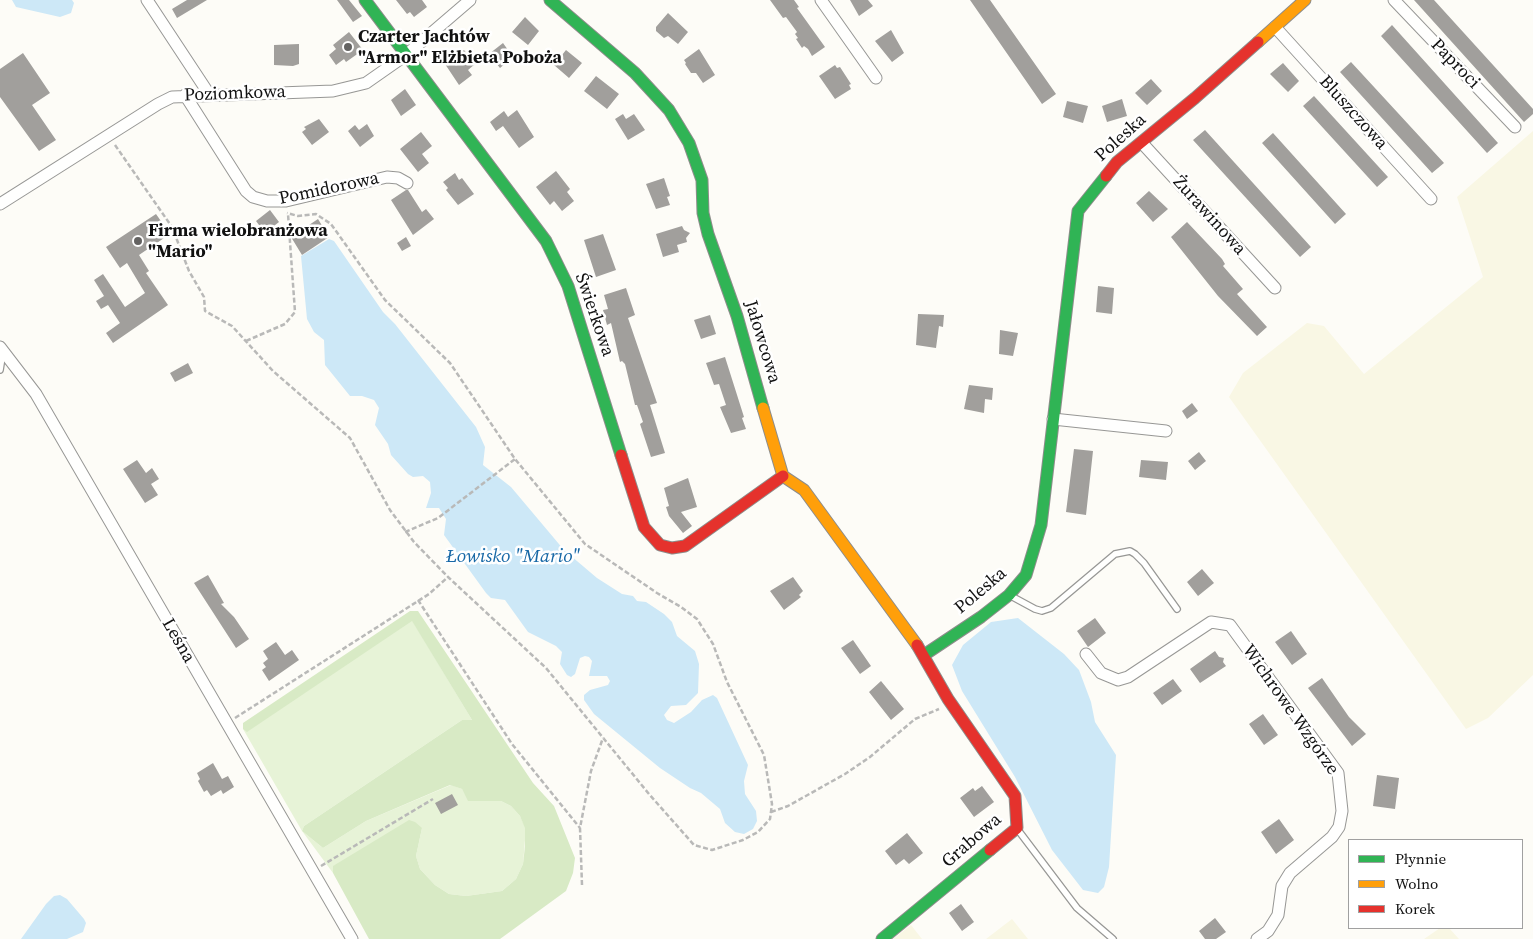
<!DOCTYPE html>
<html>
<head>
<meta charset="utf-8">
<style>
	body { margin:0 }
	#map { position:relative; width:1533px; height:939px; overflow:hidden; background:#fdfcf7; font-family:"Source Serif 4",serif }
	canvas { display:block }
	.legend { position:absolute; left:1348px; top:839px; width:175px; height:90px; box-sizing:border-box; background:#fff; border:1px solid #a0a0a0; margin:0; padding:6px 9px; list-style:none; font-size:15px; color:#111 }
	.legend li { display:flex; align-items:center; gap:10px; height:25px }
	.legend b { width:25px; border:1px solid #a0a0a0 }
</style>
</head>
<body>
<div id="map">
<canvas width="1533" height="939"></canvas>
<ul class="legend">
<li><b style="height:6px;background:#30b455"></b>Płynnie</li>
<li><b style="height:6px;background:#ff9f0a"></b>Wolno</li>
<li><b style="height:6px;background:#e5322d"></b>Korek</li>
</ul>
</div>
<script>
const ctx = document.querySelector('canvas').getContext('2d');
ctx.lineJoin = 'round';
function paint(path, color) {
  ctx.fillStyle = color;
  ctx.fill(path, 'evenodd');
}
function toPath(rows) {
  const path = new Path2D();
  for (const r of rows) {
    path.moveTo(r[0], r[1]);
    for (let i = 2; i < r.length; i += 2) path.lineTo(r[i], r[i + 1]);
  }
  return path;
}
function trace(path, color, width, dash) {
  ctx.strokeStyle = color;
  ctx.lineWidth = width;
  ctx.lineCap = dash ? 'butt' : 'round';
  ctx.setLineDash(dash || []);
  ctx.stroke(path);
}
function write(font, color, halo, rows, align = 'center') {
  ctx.font = font + ' "Source Serif 4",serif';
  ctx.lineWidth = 5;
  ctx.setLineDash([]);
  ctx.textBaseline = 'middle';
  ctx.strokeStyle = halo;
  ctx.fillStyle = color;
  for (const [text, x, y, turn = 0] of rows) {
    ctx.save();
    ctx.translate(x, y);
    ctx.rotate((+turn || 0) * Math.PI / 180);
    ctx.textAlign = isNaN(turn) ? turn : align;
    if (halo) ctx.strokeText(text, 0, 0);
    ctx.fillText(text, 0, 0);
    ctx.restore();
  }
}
paint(toPath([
	[1533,131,1533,675,1488,718,1466,729,1229,397,1243,373,1307,323,1324,326,1364,374,1483,277,1457,197],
	[1012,919,1028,939,986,939],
	[911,925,922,939,893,939],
	[1440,928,1449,928,1459,939,1424,939]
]), '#f9f7e4');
paint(toPath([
	[412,620,472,720,462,720,304,826,302,831,323,848,366,821,451,785,462,789,469,801,501,801,511,806,520,816,526,828,523,864,516,879,502,891,466,896,449,894,435,885,420,869,416,856,422,828,334,866,333,873,302,831,243,729,247,731]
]), '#e7f3d7');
paint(toPath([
	[410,611,418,611,533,783,554,806,575,858,573,873,566,891,500,939,369,939,333,873,333,866,409,820,415,822,422,828,416,856,420,869,435,885,449,894,466,896,502,891,516,879,523,864,525,846,525,828,520,816,511,806,501,801,468,801,462,789,450,785,366,821,323,848,302,831,304,826,462,720,472,720,412,621,247,732,243,729,243,723]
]), '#d8eac5');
paint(toPath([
	[12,0,72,0,74,3,71,13,60,17,16,7],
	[329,239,334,241,383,312,395,324,476,427,485,447,483,465,511,487,564,550,597,578,622,594,633,596,637,601,646,602,664,614,672,622,677,636,695,651,699,664,698,693,686,705,671,706,664,715,667,720,674,723,691,712,702,700,713,695,717,698,748,765,744,781,745,794,756,811,757,821,753,829,744,834,735,832,725,823,720,809,701,793,690,788,660,768,594,714,584,700,584,695,590,690,608,685,610,681,607,676,589,676,592,661,589,657,585,656,580,658,575,674,571,677,567,675,560,664,562,652,556,646,528,632,505,600,491,598,486,593,444,535,446,519,439,508,426,508,431,493,430,482,423,476,413,477,408,474,391,455,388,444,375,425,379,408,374,400,362,396,350,396,325,365,324,340,314,332,307,319,301,256],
	[1018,618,1064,654,1079,670,1091,702,1095,722,1116,755,1109,867,1104,887,1098,893,1083,890,1052,850,1015,777,962,691,952,665,963,645,991,622],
	[60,895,67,899,84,919,86,923,83,932,67,939,21,939,46,904,54,896]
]), '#cde8f7');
paint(toPath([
	[187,0,207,0,177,18,172,9],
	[337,0,349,0,362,16,353,22],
	[396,0,422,0,427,7,414,17,410,12,407,14],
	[770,0,794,0,799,7,797,8,825,47,812,56,808,49,804,46,802,48,796,39,798,38,795,34,797,32,786,17,783,18],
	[850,0,868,0,873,6,859,16],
	[970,0,990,0,1056,94,1042,104],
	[1414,0,1434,0,1533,109,1533,114,1524,122],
	[668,13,688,32,678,44,668,36,664,38,656,31,656,27],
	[525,17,539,31,528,45,512,32],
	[1392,25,1498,143,1487,153,1381,36],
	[891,30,904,53,892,62,875,41],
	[349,32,363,50,346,62,344,59,336,65,329,55,336,49,333,45],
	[503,43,513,57,500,68,489,54],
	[299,44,299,64,293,66,274,65,274,45],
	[699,49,715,75,703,83,696,73,691,73,685,64,686,63,684,60],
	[464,50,475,64,468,70,472,75,459,85,445,64],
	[566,50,582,63,569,78,554,65],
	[23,53,50,93,32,105,56,140,39,151,0,97,0,69],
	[1351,62,1444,163,1432,173,1340,72],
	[1283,63,1299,81,1288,92,1270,74],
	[835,65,837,68,840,67,851,84,849,85,851,89,835,99,819,76],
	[596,76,619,94,607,109,584,91],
	[1151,79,1162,91,1147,105,1135,93],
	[405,89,416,105,401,116,391,100],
	[1314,96,1388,177,1377,187,1303,106],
	[1122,99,1127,116,1107,122,1102,106],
	[1067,101,1088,106,1083,123,1063,117],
	[517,110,534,137,519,148,503,126,496,131,490,122,504,111,508,117],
	[623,114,626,119,634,114,645,130,628,140,615,119],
	[319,119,329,132,312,145,302,132,306,129,304,127],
	[367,124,374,136,360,147,348,131,355,125,359,130],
	[1205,130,1311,247,1300,257,1193,140],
	[421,132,432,146,422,154,429,163,418,172,400,149],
	[1273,133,1346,214,1335,224,1262,143],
	[556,171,570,189,567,192,574,201,562,211,554,201,550,205,536,187],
	[455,173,459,180,462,178,474,194,458,205,446,190,448,188,443,182],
	[664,178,670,196,667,197,670,205,656,209,646,184],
	[406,190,408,190,422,212,426,209,434,219,413,235,391,200],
	[1149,191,1168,209,1153,222,1136,203],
	[270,210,279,222,265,233,256,221],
	[156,214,170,234,139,255,149,271,146,273,168,305,113,343,106,333,120,323,108,305,101,309,96,301,104,296,94,280,103,274,125,307,145,293,127,263,120,268,106,247],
	[318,219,329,237,302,255,291,237],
	[1187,222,1222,259,1225,264,1223,266,1243,289,1237,294,1267,327,1257,336,1218,296,1171,237],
	[682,226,684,230,690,233,686,238,687,242,677,245,679,252,663,257,656,234],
	[603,234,616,270,596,277,584,240],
	[406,237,411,246,402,251,397,243],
	[1098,286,1114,288,1112,314,1096,312],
	[626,288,635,315,628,318,657,403,650,405,665,453,651,457,640,424,643,422,637,405,635,405,625,364,622,361,620,362,611,323,607,325,603,310,608,309,604,295],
	[918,314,944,315,943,327,939,326,936,348,916,345],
	[710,315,716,334,701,339,694,320],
	[1000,330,1018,333,1013,356,999,354],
	[725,357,744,417,742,418,746,429,731,433,720,407,726,405,719,384,714,385,706,363],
	[188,363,193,373,175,382,170,373],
	[969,385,993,388,992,400,985,399,984,413,964,409],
	[1192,403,1198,411,1187,419,1182,411],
	[1074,449,1093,451,1086,515,1066,512],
	[1199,452,1206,461,1195,470,1188,461],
	[137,460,146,473,152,468,159,479,151,484,158,495,145,503,123,469],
	[1141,460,1168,462,1166,480,1139,477],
	[688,478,697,507,681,512,692,526,683,533,669,516,666,507,669,506,664,488],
	[1202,569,1214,583,1198,596,1187,582],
	[208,575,224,603,221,604,234,617,249,639,236,648,194,583],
	[793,577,803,591,799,595,801,597,784,610,770,591],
	[1095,618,1106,633,1088,647,1077,631],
	[1291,631,1307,654,1292,665,1275,642],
	[853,640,871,666,860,674,841,648],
	[276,642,285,655,292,650,299,660,269,681,262,670,266,667,263,663,268,659,263,651],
	[1215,651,1219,657,1224,658,1223,662,1226,666,1200,683,1190,669],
	[1322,678,1349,717,1366,734,1352,746,1308,688],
	[1173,679,1182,691,1162,705,1153,693],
	[881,681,904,709,891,720,869,692],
	[1263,714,1278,735,1264,745,1249,724],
	[213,763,222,779,228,776,234,787,223,794,221,790,211,796,207,790,204,792,198,781,200,779,197,773],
	[1377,775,1399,778,1395,809,1373,806],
	[982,786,994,802,974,817,960,798,973,788,975,791],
	[452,794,458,805,441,814,435,803],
	[1279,819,1294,840,1276,854,1261,832],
	[907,833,923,853,909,864,904,859,896,865,885,851],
	[961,904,974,922,962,931,949,913],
	[1215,918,1226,932,1216,939,1205,939,1199,931]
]), '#a19f9c');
const lane = toPath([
	[0,370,3,351],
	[1011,596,1035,609,1042,611,1051,608,1115,554,1130,551,1135,554,1144,563,1177,609],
	[1018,830,1077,908,1113,939]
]);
const street = toPath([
	[147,0,209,94],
	[821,0,876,78],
	[1394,0,1515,127],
	[1275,27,1431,199],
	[185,95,246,191,253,197,267,201,286,201,387,177,398,178,407,183],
	[1142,143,1275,288],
	[0,204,158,104,172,97,333,91,366,83,406,55,470,0],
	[0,347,36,394,352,939],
	[1053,419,1166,431],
	[1086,654,1101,673,1118,680,1128,677,1211,622,1230,625,1338,773,1342,811,1339,827,1332,837,1290,873,1282,886,1278,915,1268,931,1257,939]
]);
const fast = toPath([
	[365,0,546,241,568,286,621,455],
	[550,0,635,73,669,110,689,143,702,180,703,213,708,234,737,316,763,408],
	[924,655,981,617,1009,595,1026,575,1041,525,1078,211,1106,176],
	[882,939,990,850]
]);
const slow = toPath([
	[1258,42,1305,0],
	[763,408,783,476,804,490,917,645]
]);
const jam = toPath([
	[1106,176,1117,162,1195,98,1258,42],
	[621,455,644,527,660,545,672,548,685,546,783,476],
	[917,645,948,699,1015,796,1017,828,990,850]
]);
trace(lane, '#979795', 8);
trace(street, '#979795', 13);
trace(fast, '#8e8d8b', 13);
trace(slow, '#8e8d8b', 13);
trace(jam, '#8e8d8b', 13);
trace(toPath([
	[115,145,172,227,189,271,204,297,205,311,232,326,273,371,350,438,390,510,414,542,448,577,546,668,649,794,694,845,712,850,743,840,758,832,770,819,772,804,764,755,727,682,713,644,697,619,681,607,657,593,585,544,515,459,450,363,385,300,331,224,316,214,298,216,287,213],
	[246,341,285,324,295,312,288,214],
	[405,532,438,518,515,459],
	[418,600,512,744,580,828],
	[235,718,429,594,448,577],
	[771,812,788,806,845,774,870,757,915,719,939,709],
	[321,866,433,799],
	[582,885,580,828,591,771,603,738]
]), '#b9b9b8', 2.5, [5, 2.5]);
trace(lane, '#fffffe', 5.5);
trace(street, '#fffffe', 11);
trace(fast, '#30b455', 11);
trace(slow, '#ff9f0a', 11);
trace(jam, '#e5322d', 11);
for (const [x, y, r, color] of [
	[348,47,5,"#646362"],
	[138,241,5,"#646362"]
]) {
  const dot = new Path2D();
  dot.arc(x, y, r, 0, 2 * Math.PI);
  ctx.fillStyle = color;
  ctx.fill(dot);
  trace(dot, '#fff', 2);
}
write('bold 18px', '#111', '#fff', [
	["Czarter Jachtów",358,37],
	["\"Armor\" Elżbieta Poboża",358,58],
	["Firma wielobranżowa",148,231],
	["\"Mario\"",148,252]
], 'left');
write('18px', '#111', '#fff', [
	["Paproci",1455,64,46],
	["Poziomkowa",235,94,-2],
	["Bluszczowa",1353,113,48],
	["Poleska",1121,138,-42],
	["Pomidorowa",329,189,-12],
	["Żurawinowa",1209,216,48],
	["Świerkowa",594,315,71],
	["Jałowcowa",762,342,73],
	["Poleska",981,591,-40],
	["Leśna",178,641,60],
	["Wichrowe Wzgórze",1290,710,55],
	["Grabowa",972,841,-41]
]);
write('italic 19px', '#1768a6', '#fff', [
	["Łowisko \"Mario\"",513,557]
]);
</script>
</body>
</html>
